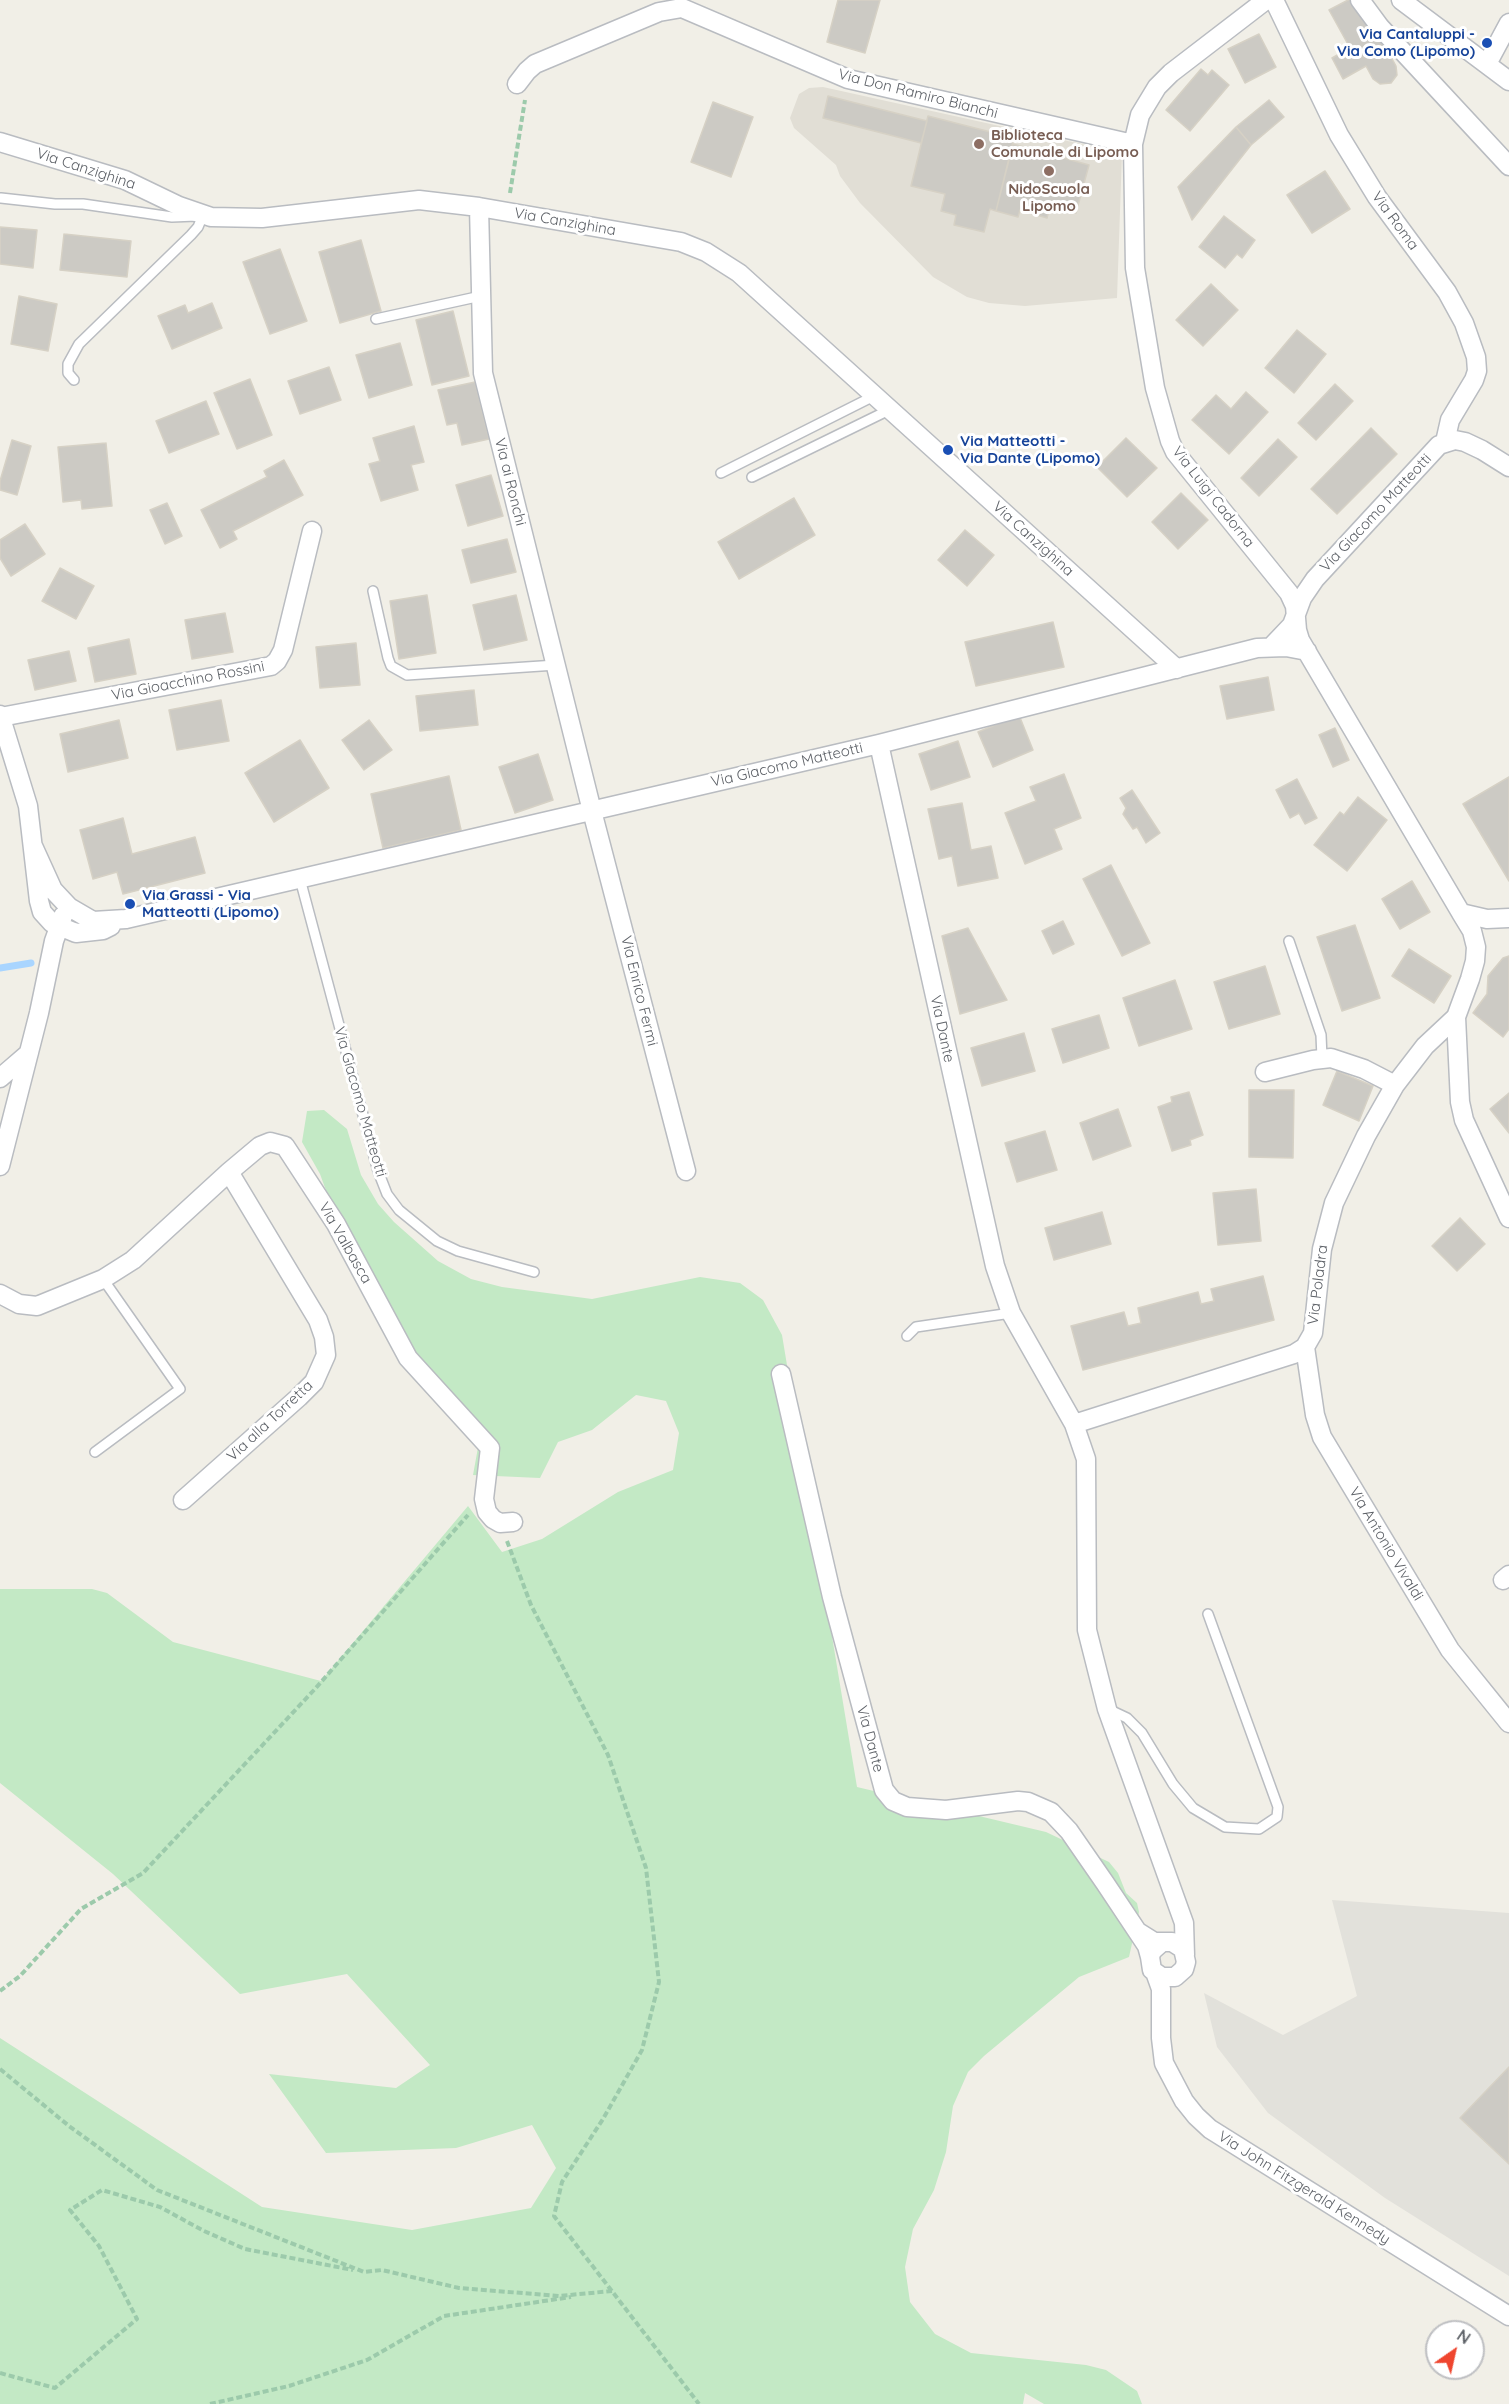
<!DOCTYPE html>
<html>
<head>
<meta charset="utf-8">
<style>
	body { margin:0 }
	#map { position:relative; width:1509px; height:2404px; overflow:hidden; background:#f1efe7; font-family:Quicksand,sans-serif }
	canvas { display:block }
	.north { position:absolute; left:1425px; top:2320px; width:60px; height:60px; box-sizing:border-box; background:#fff; border:2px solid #bfc0c3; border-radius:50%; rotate:34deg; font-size:16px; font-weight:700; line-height:24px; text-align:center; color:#5e6268 }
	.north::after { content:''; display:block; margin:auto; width:21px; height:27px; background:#ef462f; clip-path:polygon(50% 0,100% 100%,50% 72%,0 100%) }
</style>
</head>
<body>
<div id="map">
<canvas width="1509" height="2404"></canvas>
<div class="north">N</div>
</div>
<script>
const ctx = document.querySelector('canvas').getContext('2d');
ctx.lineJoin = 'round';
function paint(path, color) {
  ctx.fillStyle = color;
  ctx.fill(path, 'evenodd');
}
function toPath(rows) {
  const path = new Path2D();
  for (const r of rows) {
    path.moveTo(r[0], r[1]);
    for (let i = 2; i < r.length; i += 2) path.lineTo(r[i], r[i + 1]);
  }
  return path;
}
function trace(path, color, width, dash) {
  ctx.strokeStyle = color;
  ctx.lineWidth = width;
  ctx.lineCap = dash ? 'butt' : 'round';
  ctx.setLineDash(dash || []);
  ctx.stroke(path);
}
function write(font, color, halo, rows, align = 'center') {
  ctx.font = font + ' Quicksand,sans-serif';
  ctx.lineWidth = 6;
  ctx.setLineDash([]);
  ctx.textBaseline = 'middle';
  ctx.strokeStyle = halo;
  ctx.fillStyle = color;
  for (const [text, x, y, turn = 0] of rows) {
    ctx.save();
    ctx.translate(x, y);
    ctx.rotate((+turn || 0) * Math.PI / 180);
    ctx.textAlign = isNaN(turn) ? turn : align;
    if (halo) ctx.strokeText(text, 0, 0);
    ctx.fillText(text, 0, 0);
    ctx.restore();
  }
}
paint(toPath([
	[1332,1900,1509,1913,1509,2276,1385,2198,1268,2113,1217,2047,1204,1993,1283,2035,1357,1996]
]), '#e2e1db');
paint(toPath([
	[823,87,1122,153,1117,298,1025,306,989,303,967,297,933,277,860,203,840,176,836,165,794,128,790,118,799,94,809,88]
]), '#e1ded5');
paint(toPath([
	[324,1110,347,1129,361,1175,378,1204,394,1222,438,1261,471,1279,502,1287,592,1299,700,1277,740,1283,763,1300,782,1335,857,1787,1046,1832,1109,1862,1118,1873,1126,1893,1137,1903,1139,1912,1129,1957,1079,1977,984,2056,968,2072,953,2106,946,2152,934,2190,913,2229,905,2267,910,2302,935,2334,971,2353,1086,2365,1106,2370,1137,2391,1142,2404,1044,2404,1025,2393,1023,2404,0,2404,0,2038,262,2207,412,2230,531,2208,556,2168,532,2125,456,2148,326,2153,269,2074,396,2088,430,2065,347,1974,240,1994,113,1874,0,1783,0,1589,92,1589,107,1593,173,1642,321,1681,468,1506,502,1552,542,1539,618,1492,673,1470,679,1433,666,1401,636,1395,592,1430,558,1442,540,1478,473,1475,481,1431,420,1368,328,1196,320,1174,302,1142,307,1111]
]), '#c3e9c5');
trace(toPath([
	[0,968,31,963]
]), '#a9d5ff', 7);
const building = toPath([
	[838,0,880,0,865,53,827,42,838,0],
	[1348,0,1360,0,1396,66,1397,75,1391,83,1380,84,1373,79,1366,66,1343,79,1332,58,1350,48,1329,10,1348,0],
	[1259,34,1276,67,1245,83,1228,49,1259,34],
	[1201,69,1208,75,1212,70,1229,85,1190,131,1166,110,1201,69],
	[828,96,927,121,921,143,823,118,828,96],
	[1269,100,1284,117,1251,145,1236,127,1269,100],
	[713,102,753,117,731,177,691,162,713,102],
	[928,116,1014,138,996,211,990,209,984,232,954,225,956,215,941,211,945,194,911,186,928,116],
	[1236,127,1251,145,1192,220,1178,187,1236,127],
	[1013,144,1089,165,1076,213,1050,206,1047,218,1020,210,1018,217,996,211,1013,144],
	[1325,171,1350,209,1312,233,1287,195,1325,171],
	[1224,216,1255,240,1242,258,1237,254,1225,268,1199,247,1224,216],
	[0,227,37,230,33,268,0,264,0,227],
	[64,234,131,241,127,277,60,270,64,234],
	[361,240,381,311,340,323,319,252,361,240],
	[280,249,307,321,270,334,243,262,280,249],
	[1211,284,1238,310,1203,346,1176,320,1211,284],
	[19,296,57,304,48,351,11,344,19,296],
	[212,303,222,328,172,349,158,316,185,305,188,313,212,303],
	[453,311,469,376,432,385,416,320,453,311],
	[1297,330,1326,354,1294,393,1265,368,1297,330],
	[400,343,412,385,369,398,356,355,400,343],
	[329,367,341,400,300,414,288,381,329,367],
	[250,379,272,435,237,449,214,393,250,379],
	[475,382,489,439,462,445,457,423,447,425,438,390,475,382],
	[1335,384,1353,401,1316,440,1298,423,1335,384],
	[1246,392,1268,412,1229,454,1192,420,1216,395,1231,409,1246,392],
	[206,401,219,434,169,453,156,421,206,401],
	[414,426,424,462,411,465,418,490,381,501,369,464,380,461,373,438,414,426],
	[1371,428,1397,454,1337,514,1311,489,1371,428],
	[1126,438,1157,468,1127,497,1097,467,1126,438],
	[1278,439,1297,457,1259,496,1241,478,1278,439],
	[12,440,31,446,17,495,0,490,0,481,12,440],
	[106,443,112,506,82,509,81,500,63,502,58,447,106,443],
	[284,460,303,495,233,531,237,539,220,548,201,510,267,477,264,471,284,460],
	[491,475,503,516,468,526,456,485,491,475],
	[1181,493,1208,520,1178,549,1152,522,1181,493],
	[794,498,815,535,739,579,718,542,794,498],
	[167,503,182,536,165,544,150,510,167,503],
	[25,524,45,554,11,576,0,558,0,540,25,524],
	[965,530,994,555,967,586,938,560,965,530],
	[507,539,516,572,471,583,462,550,507,539],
	[60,568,94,586,76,619,42,601,60,568],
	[427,595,436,653,399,659,390,601,427,595],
	[516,595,527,640,484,650,473,605,516,595],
	[225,613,233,652,192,659,185,620,225,613],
	[1053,622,1064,667,976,686,965,642,1053,622],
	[129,639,136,674,95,682,88,648,129,639],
	[356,643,360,685,320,688,316,647,356,643],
	[69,651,76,681,35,690,28,660,69,651],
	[1268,677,1274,710,1227,719,1220,686,1268,677],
	[474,690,478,725,420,731,416,696,474,690],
	[221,700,229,741,177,750,169,710,221,700],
	[1019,715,1033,750,993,767,978,732,1019,715],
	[119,720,128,758,68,772,60,734,119,720],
	[369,720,392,750,364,770,342,740,369,720],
	[1335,728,1349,760,1333,767,1319,735,1335,728],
	[300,740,329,788,274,822,245,773,300,740],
	[958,741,970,777,931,790,919,754,958,741],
	[538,754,553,800,515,813,499,767,538,754],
	[1064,774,1081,818,1054,829,1062,849,1025,864,1005,813,1036,801,1030,787,1064,774],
	[449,776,461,830,383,848,371,794,449,776],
	[1509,777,1509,881,1463,804,1509,777],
	[1297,779,1317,818,1305,824,1299,813,1290,818,1276,790,1297,779],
	[1132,790,1160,833,1146,843,1137,827,1133,829,1123,814,1126,808,1120,798,1132,790],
	[1358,797,1387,820,1347,871,1314,845,1340,812,1344,815,1358,797],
	[962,803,971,850,991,846,998,878,958,886,952,856,939,859,928,809,962,803],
	[123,818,132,854,195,837,205,873,123,894,117,872,93,879,80,830,123,818],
	[1111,865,1150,943,1122,956,1083,879,1111,865],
	[1412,881,1430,912,1400,929,1382,899,1412,881],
	[1063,921,1074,944,1053,954,1042,931,1063,921],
	[1355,925,1380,998,1342,1011,1317,937,1355,925],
	[968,928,1007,1000,960,1014,942,936,968,928],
	[1409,949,1451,976,1434,1003,1392,976,1409,949],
	[1509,956,1509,1029,1503,1037,1473,1013,1487,994,1488,976,1503,958,1509,956],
	[1265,966,1280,1014,1229,1029,1214,982,1265,966],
	[1175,980,1192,1029,1139,1046,1123,998,1175,980],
	[1099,1015,1109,1048,1063,1063,1052,1029,1099,1015],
	[1024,1033,1035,1071,982,1086,971,1048,1024,1033],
	[1337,1071,1373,1086,1359,1121,1323,1105,1337,1071],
	[1249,1090,1294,1090,1293,1158,1249,1157,1249,1090],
	[1189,1092,1203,1135,1190,1140,1191,1145,1172,1151,1158,1107,1172,1102,1171,1097,1189,1092],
	[1509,1093,1509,1133,1490,1109,1509,1093],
	[1118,1109,1131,1146,1093,1160,1080,1123,1118,1109],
	[1045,1131,1057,1170,1017,1182,1005,1143,1045,1131],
	[1256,1189,1261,1241,1218,1245,1213,1193,1256,1189],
	[1102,1212,1111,1244,1054,1260,1045,1228,1102,1212],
	[1460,1218,1485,1244,1457,1271,1432,1246,1460,1218],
	[1263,1276,1274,1320,1083,1370,1071,1326,1124,1312,1128,1326,1141,1323,1138,1308,1198,1292,1201,1304,1214,1301,1211,1289,1263,1276],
	[1509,2067,1509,2164,1460,2118,1509,2067]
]);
paint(building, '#cccac4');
trace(building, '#d6d1c5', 1.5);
const service = toPath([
	[1,198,55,204,83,204,172,217,196,216],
	[376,319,481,296],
	[74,380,68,373,68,364,79,344,191,235,198,227,203,215],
	[721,473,874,396],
	[752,477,889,410],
	[373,591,388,658,391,666,407,675,556,665],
	[300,879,378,1171,387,1194,399,1210,437,1241,458,1251,534,1272],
	[1289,941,1321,1035,1322,1058],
	[907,1336,916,1327,1011,1313],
	[95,1452,180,1389,103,1279],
	[1110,1710,1127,1718,1142,1733,1173,1784,1193,1808,1225,1827,1259,1829,1277,1817,1278,1807,1208,1614]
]);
const minor = toPath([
	[1266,0,1171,73,1157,87,1140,115,1133,144,1135,268,1155,388,1170,441,1175,452,1289,593,1295,606,1297,630,1300,640,1461,913,1487,919,1509,918],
	[1274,0,1339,135,1377,197,1447,292,1464,323,1476,357,1477,371,1474,380,1450,420,1445,442],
	[1360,0,1380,27,1509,166],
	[1401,0,1509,81],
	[1487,64,1509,23],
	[517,84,527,71,535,64,659,12,682,8,848,79,1133,144],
	[0,142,125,180,179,206,211,217,262,218,419,200,479,207,681,242,706,252,739,273,1177,669],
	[479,207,483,373,592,811,686,1171],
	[1272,646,1292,625,1302,598,1315,579,1439,445,1455,440,1465,442,1482,450,1509,467],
	[0,715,28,806,39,901,42,912,52,923,76,933,103,930,111,926],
	[1,717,271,666,277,661,283,650,312,531],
	[879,744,995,1266,1011,1313,1074,1424,1086,1459,1087,1630,1107,1709,1184,1923,1185,1955],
	[33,846,53,890,69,907,93,921,126,919,879,744,1257,648,1286,647,1307,651],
	[1461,913,1472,931,1476,947,1475,961,1470,979,1456,1017,1460,1102,1464,1120,1509,1218],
	[1265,1072,1313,1060,1331,1058,1364,1069,1395,1085],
	[0,1078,29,1053],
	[0,1166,39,1013,54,941,63,916],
	[0,1294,19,1304,37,1306,103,1279,133,1260,229,1172,260,1146,270,1142,285,1146,336,1224,408,1358,490,1448,484,1499,487,1512,493,1519,500,1523,513,1522],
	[1305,1347,1315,1415,1322,1437,1450,1650,1509,1723],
	[781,1374,832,1597,884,1790,893,1801,907,1807,946,1810,1018,1801,1028,1802,1051,1812,1069,1831,1105,1883,1147,1946,1150,1957],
	[1074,1424,1294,1354,1305,1347,1313,1333,1322,1249,1334,1203,1366,1136,1395,1085,1425,1046,1456,1017],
	[183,1500,299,1397,314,1382,326,1355,324,1337,318,1320,229,1172],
	[1503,1580,1509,1575],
	[1138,1932,1154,1942,1172,1942,1183,1949,1186,1962,1184,1969,1175,1977,1162,1977,1152,1970,1150,1957,1152,1951,1161,1943],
	[1156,1975,1161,1989,1161,2038,1164,2063,1184,2101,1196,2116,1210,2129,1509,2316]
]);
trace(service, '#b9bcc1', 12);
trace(minor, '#b9bcc1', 21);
trace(toPath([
	[510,193,525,100],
	[507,1541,531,1605,608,1755,646,1868,659,1982,642,2050,603,2119,562,2182,554,2216,699,2404],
	[0,1991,20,1976,81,1909,143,1873,314,1690,468,1515],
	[0,2069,69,2126,157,2190,364,2272,382,2270,459,2288,559,2296,612,2291],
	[0,2373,55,2388,137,2319,99,2246,70,2210,102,2190,160,2207,204,2231,245,2249,353,2270],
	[210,2404,289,2386,367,2360,444,2316,571,2297]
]), '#9ccaab', 4, [6, 3]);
trace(service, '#fff', 9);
trace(minor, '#fff', 18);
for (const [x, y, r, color] of [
	[1487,43,6,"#1a4fb4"],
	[979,144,6,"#8d6e63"],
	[1049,171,6,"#8d6e63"],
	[948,450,6,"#1a4fb4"],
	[130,904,6,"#1a4fb4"]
]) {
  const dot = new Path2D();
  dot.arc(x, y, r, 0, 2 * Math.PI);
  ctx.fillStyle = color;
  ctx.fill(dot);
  trace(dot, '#fff', 2);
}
write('bold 15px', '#164399', '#fff', [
	["Via Cantaluppi -",1475,34,"right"],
	["Via Como (Lipomo)",1475,51,"right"],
	["Via Matteotti -",960,441],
	["Via Dante (Lipomo)",960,458],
	["Via Grassi - Via",142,895],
	["Matteotti (Lipomo)",142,912]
], 'left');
write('15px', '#5e6268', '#fff', [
	["Via Don Ramiro Bianchi",918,94,14],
	["Via Canzighina",86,169,18],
	["Via Roma",1395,221,54],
	["Via Canzighina",565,222,10],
	["Via ai Ronchi",510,482,76],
	["Via Luigi Cadorna",1213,497,52],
	["Via Giacomo Matteotti",1376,513,-47],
	["Via Canzighina",1033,539,42],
	["Via Gioacchino Rossini",188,681,-11],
	["Via Giacomo Matteotti",787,765,-13],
	["Via Enrico Fermi",639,991,76],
	["Via Dante",942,1029,78],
	["Via Giacomo Matteotti",360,1102,74],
	["Via Valbasca",345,1243,60],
	["Via Poladra",1318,1285,-83],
	["Via alla Torretta",270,1421,-43],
	["Via Antonio Vivaldi",1386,1544,59],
	["Via Dante",870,1739,75],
	["Via John Fitzgerald Kennedy",1304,2188,32]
]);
write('bold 15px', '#785e54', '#fff', [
	["Biblioteca",991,135],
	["Comunale di Lipomo",991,152],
	["NidoScuola",1049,189,"center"],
	["Lipomo",1049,206,"center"]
], 'left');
</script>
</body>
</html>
